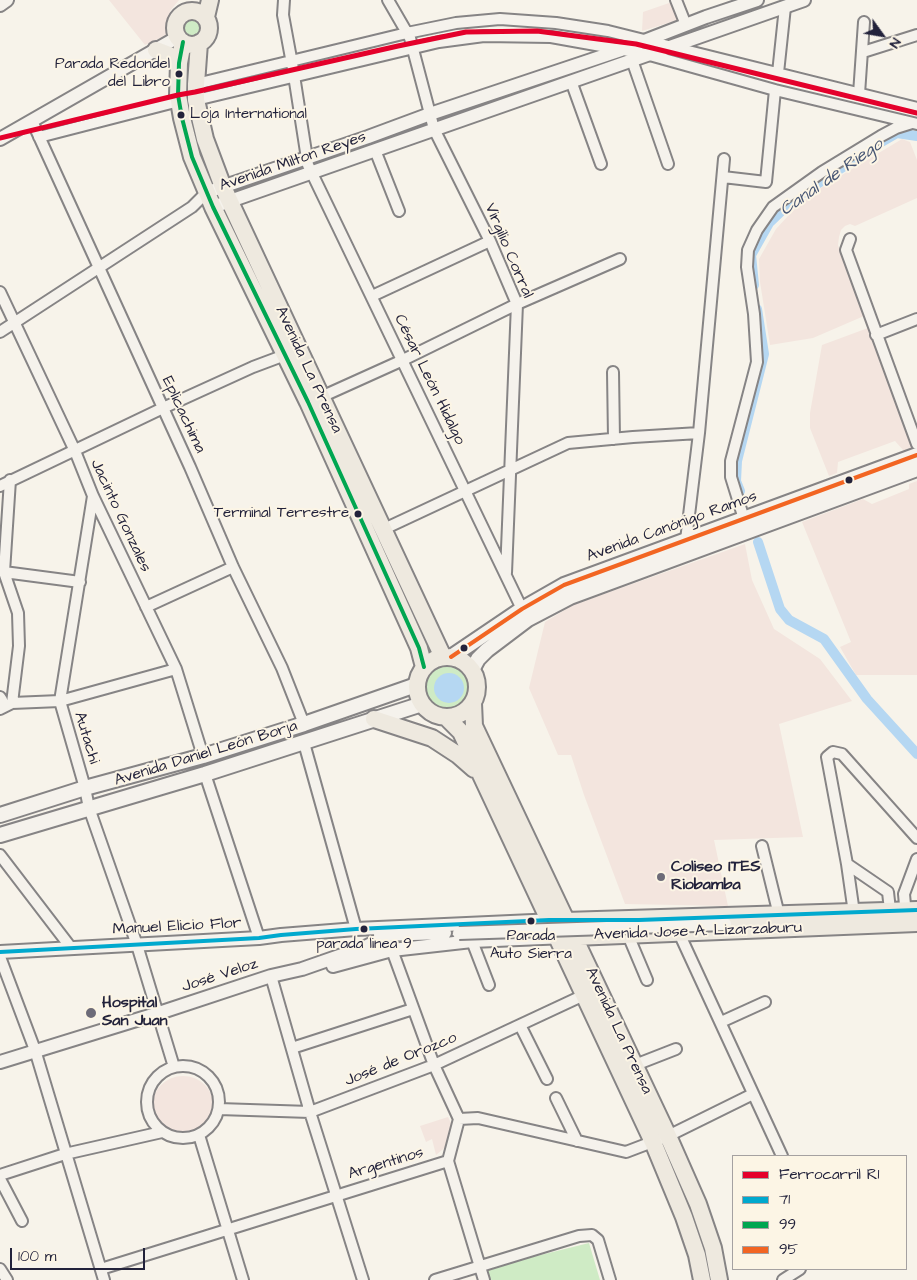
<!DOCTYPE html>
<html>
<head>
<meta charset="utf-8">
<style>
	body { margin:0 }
	#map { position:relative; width:917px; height:1280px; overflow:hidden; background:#f7f3ea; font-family:"Architects Daughter",sans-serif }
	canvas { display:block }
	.legend { position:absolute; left:732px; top:1155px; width:175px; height:115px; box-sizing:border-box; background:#fcf5e5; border:1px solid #a5a1a1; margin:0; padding:6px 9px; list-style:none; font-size:15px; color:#22223b }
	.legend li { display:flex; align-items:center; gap:10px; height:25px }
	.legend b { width:25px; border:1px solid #a5a1a1 }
	.north { position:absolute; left:857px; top:10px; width:50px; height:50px; -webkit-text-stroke:4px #fcf5e5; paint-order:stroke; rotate:122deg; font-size:14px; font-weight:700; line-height:20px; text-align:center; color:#22223b }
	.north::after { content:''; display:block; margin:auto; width:18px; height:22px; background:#22223b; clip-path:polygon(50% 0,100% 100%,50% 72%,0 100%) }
	.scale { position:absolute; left:10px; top:1248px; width:135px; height:22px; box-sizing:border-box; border:2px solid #22223b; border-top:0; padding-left:6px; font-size:15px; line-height:18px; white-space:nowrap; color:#22223b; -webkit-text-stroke:4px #fcf5e5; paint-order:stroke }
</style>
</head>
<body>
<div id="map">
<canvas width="917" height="1280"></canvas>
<ul class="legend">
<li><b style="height:6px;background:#e4002b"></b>Ferrocarril R1</li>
<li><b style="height:6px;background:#00a9ce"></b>71</li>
<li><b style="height:6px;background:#00a651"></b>99</li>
<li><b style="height:6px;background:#f26522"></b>95</li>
</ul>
<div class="north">N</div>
<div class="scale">100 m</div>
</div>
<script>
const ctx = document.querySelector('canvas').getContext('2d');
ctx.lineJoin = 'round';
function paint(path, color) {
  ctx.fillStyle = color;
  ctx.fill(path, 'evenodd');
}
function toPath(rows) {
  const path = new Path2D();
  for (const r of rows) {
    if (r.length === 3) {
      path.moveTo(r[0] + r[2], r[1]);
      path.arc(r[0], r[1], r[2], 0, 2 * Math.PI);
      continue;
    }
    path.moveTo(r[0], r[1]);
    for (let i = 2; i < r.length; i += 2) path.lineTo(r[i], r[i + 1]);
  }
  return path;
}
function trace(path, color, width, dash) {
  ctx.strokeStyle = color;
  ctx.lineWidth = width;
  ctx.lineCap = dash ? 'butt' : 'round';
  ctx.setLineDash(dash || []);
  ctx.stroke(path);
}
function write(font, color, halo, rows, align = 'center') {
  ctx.font = font + ' "Architects Daughter",sans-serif';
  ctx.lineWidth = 4;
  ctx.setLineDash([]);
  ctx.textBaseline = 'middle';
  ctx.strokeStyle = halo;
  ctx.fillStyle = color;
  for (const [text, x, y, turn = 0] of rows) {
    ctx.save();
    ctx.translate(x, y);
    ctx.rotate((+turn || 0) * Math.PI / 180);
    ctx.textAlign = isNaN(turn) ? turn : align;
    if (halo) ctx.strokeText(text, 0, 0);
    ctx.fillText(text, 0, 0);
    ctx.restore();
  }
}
paint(toPath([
	[109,0,179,0,170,11,167,35,145,45],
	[672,2,678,20,642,31,643,12],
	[902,139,910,142,917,160,917,198,855,226,850,224,845,226,841,230,839,237,838,245,864,316,813,338,770,345,760,282,759,259,776,229,799,204,822,187],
	[868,328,912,447,904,451,895,441,838,462,837,473,829,476,810,428,810,413,822,345],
	[917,481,917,675,856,675,840,647,851,642,802,522,863,499,872,504,909,489,909,484],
	[745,544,752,580,774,629,820,659,852,701,779,724,803,837,714,840,728,906,625,904,584,795,571,755,558,755,529,688,545,622,573,605],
	[183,1107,31],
	[448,1117,452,1125,448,1145,436,1155,432,1139,426,1142,420,1126]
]), '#f3e5de');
paint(toPath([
	[193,27,14],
	[448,688,22],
	[589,1243,600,1280,488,1280,484,1269]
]), '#cfebc5');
paint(toPath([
	[449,688,15]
]), '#b5d7f2');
trace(toPath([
	[754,285,751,255,769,223,794,199,878,144,897,133,917,136],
	[740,491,736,481,737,461,764,354,757,309],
	[758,542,780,609,789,620,824,639,867,699,917,754]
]), '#b5d7f2', 10);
const minor = toPath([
	[284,0,283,15,293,69,308,165,522,609],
	[388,0,410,38,434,129,490,241,517,304,506,573],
	[676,0,686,25],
	[863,52,917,35],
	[632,60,668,164],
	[778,73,785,7],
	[571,81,601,164],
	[196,84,407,33,456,23,500,19,556,23,608,31,917,108],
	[859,94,864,22],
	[196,100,439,42,484,36,551,37,646,54,775,90,917,124],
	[32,121,190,467,233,567,282,668,304,724],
	[39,137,179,101],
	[375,150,399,211],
	[723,177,766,182,775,90],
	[850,239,846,250,917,444],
	[0,292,75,451,93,496,176,669,203,756],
	[372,296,490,241],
	[0,332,192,207,206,193],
	[876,335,917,319],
	[613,372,614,439],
	[321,397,403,360,517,304,620,259],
	[0,486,163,408,253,367,285,355],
	[93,496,60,701,85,788,89,808,137,945,174,1067],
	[744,519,731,477,731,461,757,362,754,314,747,267,748,250,757,230,773,207,822,172,881,136,896,128,912,123],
	[384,529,568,443,633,437,699,433],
	[686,540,699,433,724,159],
	[0,565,4,572,18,613,19,646,12,703],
	[4,572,10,480],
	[4,572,80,582],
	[146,607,233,567],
	[0,697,2,700,3,707],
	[0,709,12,703,60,701,176,669],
	[304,743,356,929],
	[205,774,259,938],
	[762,846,779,915],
	[0,855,72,949],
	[847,864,888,892,890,910],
	[854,913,847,864,827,757,833,752,842,754,917,838],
	[906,916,904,894,917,859],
	[679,933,782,1156],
	[628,935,647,980],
	[472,941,489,985],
	[392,950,434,1065,459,1119],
	[0,957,35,1050,104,1280],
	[271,976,310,1112,363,1280],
	[721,1022,765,1002],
	[520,1025,547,1079],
	[292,1048,413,1009],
	[635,1065,676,1049],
	[183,1102,36],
	[556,1098,577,1141],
	[219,1109,310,1112,434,1065,584,995],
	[459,1119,478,1118,626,1152,668,1136,753,1094],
	[199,1135,243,1280],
	[448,1161,484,1280],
	[448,1161,459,1119],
	[0,1175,65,1154,162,1132],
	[0,1179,22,1221],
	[0,1269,7,1280],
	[101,1269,448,1161],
	[435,1280,579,1236,592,1235,598,1240,610,1280],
	[783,1280,800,1269]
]);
const tertiary = toPath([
	[0,5,7,0],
	[0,139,178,37],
	[216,189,368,137,430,114,621,50,706,17,757,0],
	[213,207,804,0],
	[380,935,445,933],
	[0,952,259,938,281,935,356,929,555,920],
	[333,966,392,950,472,941,566,937],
	[0,1062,159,1013,271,976,302,969,365,947,388,936]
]);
const secondary = toPath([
	[451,657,522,609,564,585,917,455],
	[472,670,478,659,487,650,528,619,570,597,917,469],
	[0,815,85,788,203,756,304,724,416,685],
	[0,835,205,774,422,704]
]);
const primary = toPath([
	[192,28,17],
	[206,17,210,0],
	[183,42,179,63,178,95,182,118,192,157,213,207,308,402,419,648,424,667],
	[199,43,196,84,196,100,205,139,223,187,443,657],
	[156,50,169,55,179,63],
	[447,687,30],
	[473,703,474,726,668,1136,698,1204,713,1248,719,1280],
	[447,718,461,732,653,1142,684,1217,697,1255,702,1280],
	[374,719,432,738,458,755,474,769],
	[565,921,917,910],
	[574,937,917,923]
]);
trace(minor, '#868485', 14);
trace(tertiary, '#868485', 16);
trace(secondary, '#868485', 18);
trace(primary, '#868485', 20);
trace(minor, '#f5f2ec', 10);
trace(tertiary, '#f5f2ec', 12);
trace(secondary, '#f5f2ec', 14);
trace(primary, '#eee9df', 16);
const tertiaryBridge = toPath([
	[459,933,725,924]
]);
trace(tertiaryBridge, '#868485', 16, []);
trace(tertiaryBridge, '#f5f2ec', 12);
trace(toPath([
	[0,952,259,938,281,935,356,929,549,920,639,920,917,910]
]), '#00a9ce', 4);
trace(toPath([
	[183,42,179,63,178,95,182,118,192,157,213,207,308,402,419,648,424,667]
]), '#00a651', 4);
trace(toPath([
	[451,657,522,609,564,585,917,455]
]), '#f26522', 4);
trace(toPath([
	[0,138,178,95,195,92,398,46,466,32,537,31,636,44,917,113]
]), '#e4002b', 5);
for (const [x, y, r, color] of [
	[179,74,4.5,"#22223b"],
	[181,115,4.5,"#22223b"],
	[849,480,4.5,"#22223b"],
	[358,514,4.5,"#22223b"],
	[464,648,4.5,"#22223b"],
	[661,877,5,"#6d6b78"],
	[531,921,4.5,"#22223b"],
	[364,929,4.5,"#22223b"],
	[91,1013,6,"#6d6b78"]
]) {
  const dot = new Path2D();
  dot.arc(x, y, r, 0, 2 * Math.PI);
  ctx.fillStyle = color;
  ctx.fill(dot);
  trace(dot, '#fcf5e5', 2);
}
write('15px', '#22223b', '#fcf5e5', [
	["Parada Redondel",170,65],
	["del Libro",170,83],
	["Loja International",190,115,"left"],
	["Terminal Terrestre",349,514],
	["Parada",531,937,"center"],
	["Auto Sierra",531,955,"center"],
	["parada linea 9",364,945,"center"]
], 'right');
write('16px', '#22223b', '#fcf5e5', [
	["Avenida Milton Reyes",293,162,-19],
	["Virgilio Corral",508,251,67],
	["Avenida La Prensa",308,370,65],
	["César León Hidalgo",429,380,64],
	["Eplicachima",183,415,65],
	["Jacinto Gonzales",120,516,65],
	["Avenida Canónigo Ramos",672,527,-20],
	["Autachi",86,738,73],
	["Avenida Daniel León Borja",206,754,-17],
	["Manuel Elicio Flor",177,927,-3],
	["Avenida Jose A. Lizarzaburu",698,932,-2],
	["José Veloz",220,976,-18],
	["Avenida La Prensa",618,1031,65],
	["José de Orozco",401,1060,-22],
	["Argentinos",386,1164,-17]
]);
write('bold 16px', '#22223b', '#fcf5e5', [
	["Coliseo ITES",671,868],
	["Riobamba",671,886],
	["Hospital",102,1004],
	["San Juan",102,1022]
], 'left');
write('italic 18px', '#465573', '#fcf5e5', [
	["Canal de Riego",832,178,-35]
]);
</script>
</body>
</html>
